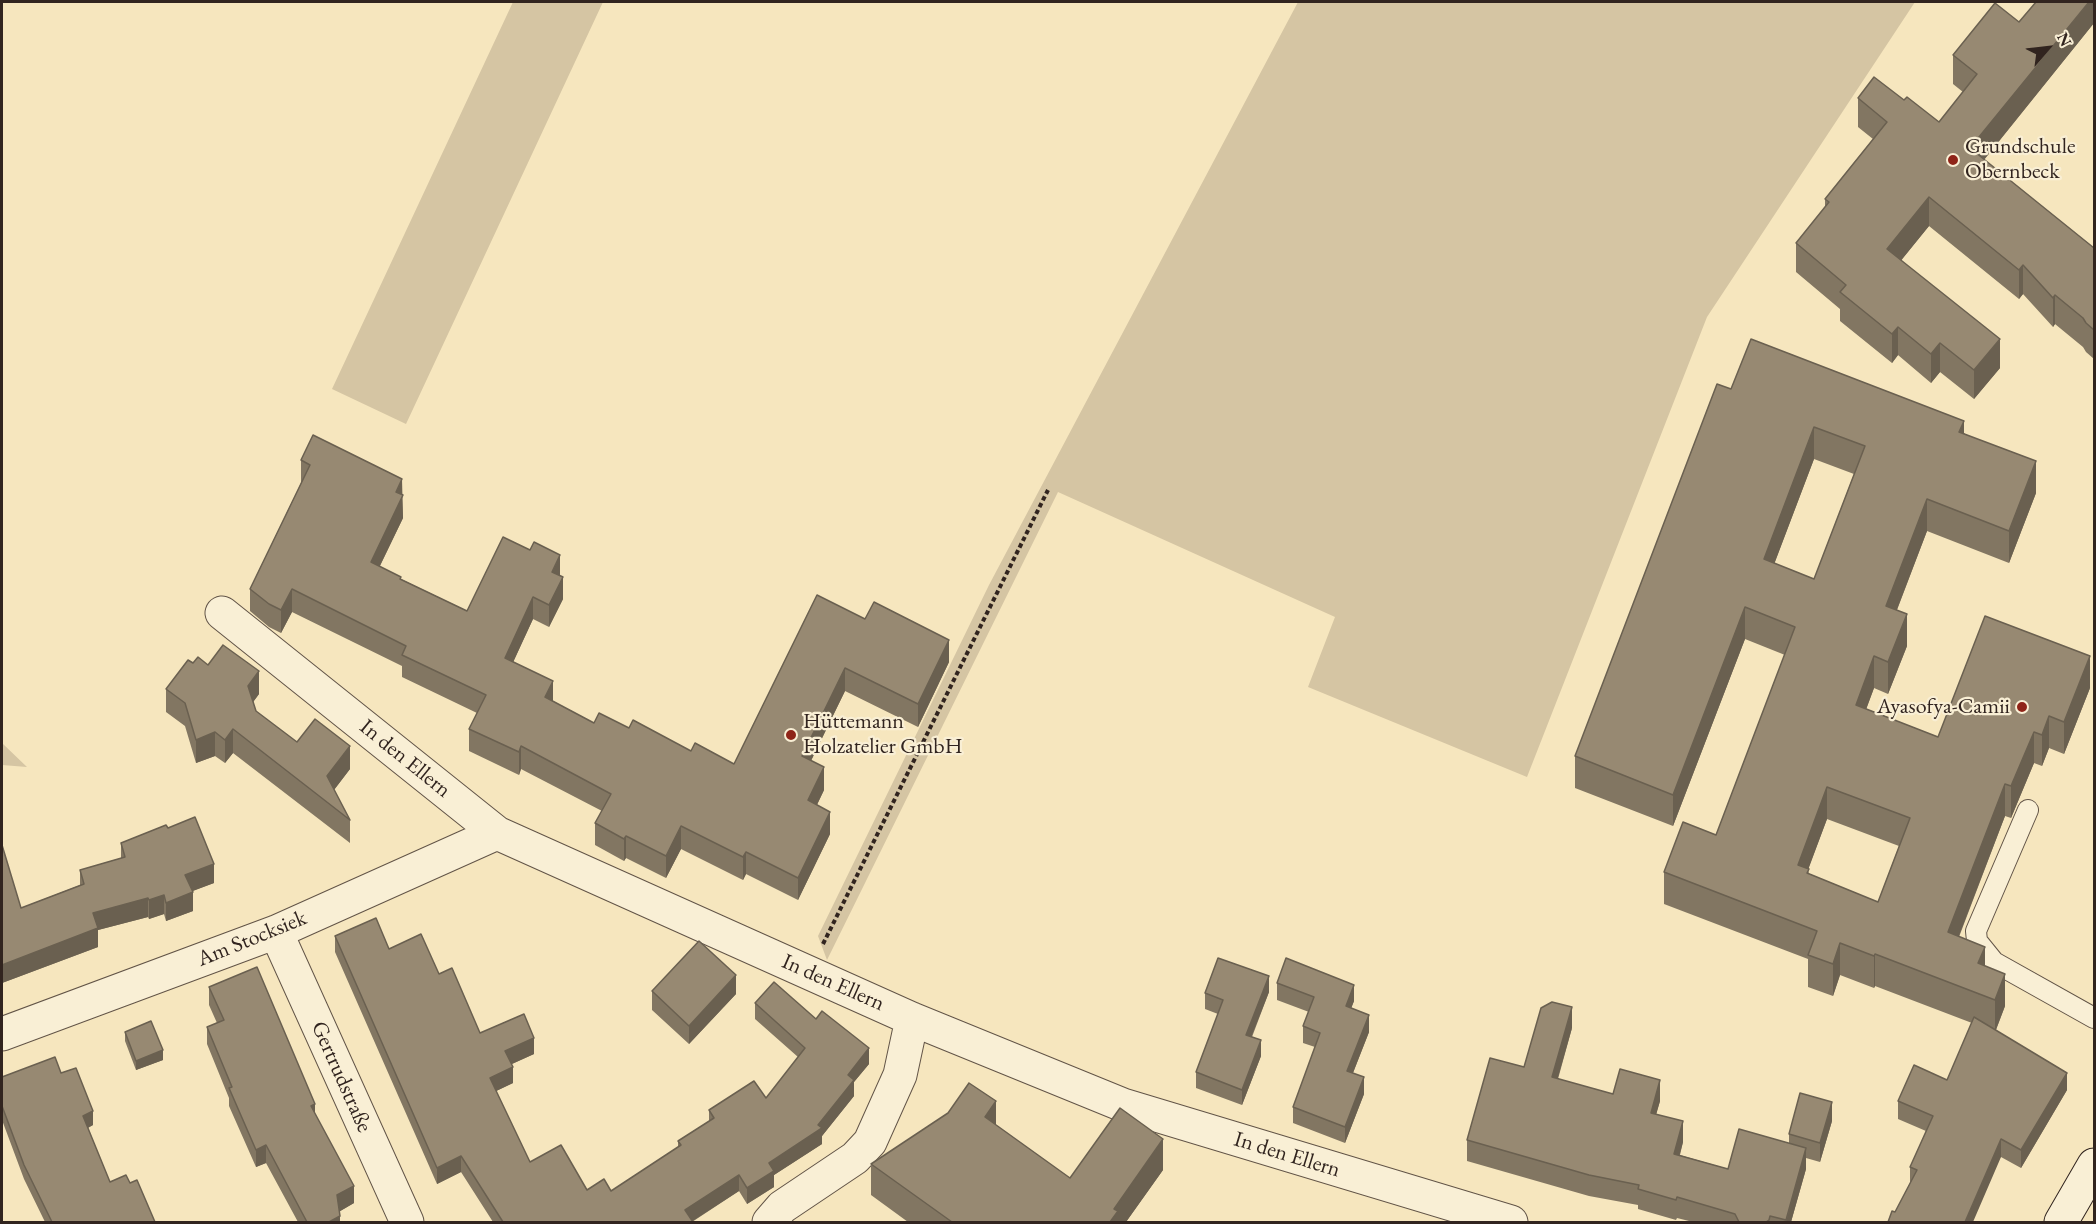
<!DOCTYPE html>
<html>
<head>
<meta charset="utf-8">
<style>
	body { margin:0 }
	#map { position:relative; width:2096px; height:1224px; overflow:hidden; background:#f6e6be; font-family:"EB Garamond",serif }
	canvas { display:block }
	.frame { position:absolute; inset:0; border:3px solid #31241f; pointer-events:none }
	.north { position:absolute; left:2018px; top:18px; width:60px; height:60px; -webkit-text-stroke:4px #f9efd5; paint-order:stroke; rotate:62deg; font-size:16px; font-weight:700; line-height:24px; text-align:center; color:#31241f }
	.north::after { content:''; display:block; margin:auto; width:21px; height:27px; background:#31241f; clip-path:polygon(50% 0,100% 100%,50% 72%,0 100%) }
</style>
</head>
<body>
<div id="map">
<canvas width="2096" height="1224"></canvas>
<div class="frame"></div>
<div class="north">N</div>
</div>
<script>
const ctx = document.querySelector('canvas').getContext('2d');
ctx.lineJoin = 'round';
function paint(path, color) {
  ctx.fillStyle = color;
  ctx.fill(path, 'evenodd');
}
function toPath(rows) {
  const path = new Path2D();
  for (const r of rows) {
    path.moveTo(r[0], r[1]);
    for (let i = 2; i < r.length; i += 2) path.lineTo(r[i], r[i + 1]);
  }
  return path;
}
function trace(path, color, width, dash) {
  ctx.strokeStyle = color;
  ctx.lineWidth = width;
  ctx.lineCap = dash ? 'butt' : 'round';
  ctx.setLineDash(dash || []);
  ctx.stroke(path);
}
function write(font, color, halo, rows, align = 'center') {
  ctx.font = font + ' "EB Garamond",serif';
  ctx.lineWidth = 4.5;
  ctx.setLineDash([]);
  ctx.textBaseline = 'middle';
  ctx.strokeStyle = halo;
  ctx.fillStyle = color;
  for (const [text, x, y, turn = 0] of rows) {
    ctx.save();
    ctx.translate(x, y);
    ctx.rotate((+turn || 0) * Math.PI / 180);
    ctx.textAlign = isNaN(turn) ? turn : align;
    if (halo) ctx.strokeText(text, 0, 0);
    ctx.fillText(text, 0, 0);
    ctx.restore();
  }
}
paint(toPath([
	[513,2,603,2,406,424,332,389],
	[1298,2,1915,2,1707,317,1527,777,1308,687,1335,617,1058,492,827,960,818,936,989,585],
	[2,743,27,767,2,765]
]), '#d5c5a3');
const lane = toPath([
	[2028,810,1976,931,1977,941,1994,962,2094,1018]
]);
const street = toPath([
	[222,613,497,833,912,1019,1123,1105,1511,1222],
	[276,932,407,1222],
	[2,1034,276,932,497,833],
	[769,1222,782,1207,855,1158,870,1142,900,1075,912,1019]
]);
const secondary = toPath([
	[2061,1222,2094,1165]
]);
trace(lane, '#625447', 22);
trace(street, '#625447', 35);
trace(secondary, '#31241f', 35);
trace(toPath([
	[823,944,1048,490]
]), '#31241f', 4, [4.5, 3]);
trace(lane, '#f9efd5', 20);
trace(street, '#f9efd5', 33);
trace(secondary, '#f9efd5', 33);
paint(toPath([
	[2019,22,2094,23,1984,160,2094,248,2094,359,2086,352,2083,347,2055,324,2053,327,2023,294,2019,299,1929,226,1901,260,2000,368,1974,399,1940,372,1931,383,1898,355,1892,363,1840,321,1840,309,1796,272,1796,243,1825,207,1825,199,1873,139,1858,127,1858,98,1904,100,1939,122,1963,92,1953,84,1953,55],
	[1731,389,1964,433,2036,493,2009,563,1927,531,1897,610,1907,646,1888,694,1874,688,1866,709,1938,737,2090,688,2064,754,2049,748,2042,766,2034,763,2011,818,2005,816,1959,937,1985,966,2005,1006,1996,1030,2067,1090,2021,1168,2001,1157,1895,1212,1910,1183,1910,1167,1926,1131,1898,1119,1898,1101,1947,1080,1972,1023,1875,986,1874,988,1840,975,1833,996,1808,987,1808,959,1664,904,1664,872,1716,835,1785,655,1745,639,1673,826,1575,788,1575,756],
	[1814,459,1854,474,1814,579,1774,564],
	[1827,819,1899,846,1878,902,1809,874,1808,869],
	[301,460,402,495,403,518,380,566,401,579,467,611,560,575,563,599,549,627,533,619,513,662,553,701,594,723,629,728,691,751,734,764,817,595,949,662,918,727,845,691,811,761,824,790,817,805,830,834,798,900,746,874,743,880,681,849,666,878,626,858,624,861,595,845,595,823,602,811,521,769,519,775,469,751,469,729,477,713,402,677,402,666,292,612,281,633,269,627,250,611,250,589,301,483],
	[193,663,208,665,259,694,253,702,256,711,297,742,350,769,334,790,350,820,350,843,233,753,225,763,215,756,196,763,185,726,166,712,166,689],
	[168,828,214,883,192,891,193,911,166,921,164,914,149,919,148,917,98,930,98,947,2,983,2,845,21,908,80,885,80,870,121,858,121,843],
	[335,936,389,949,439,974,480,1033,534,1054,512,1064,513,1083,496,1091,530,1162,587,1190,611,1191,678,1147,678,1141,709,1121,709,1110,766,1098,798,1057,755,1019,755,1003,816,1019,869,1064,854,1082,854,1096,822,1136,822,1144,774,1175,774,1187,747,1204,739,1191,692,1222,693,1222,493,1222,461,1172,437,1184,335,952],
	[1277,983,1354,1001,1351,1008,1369,1032,1353,1073,1364,1094,1345,1143,1293,1123,1293,1107,1315,1047,1303,1043,1303,1026,1309,1012,1277,1000],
	[209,987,315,1114,354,1203,340,1211,340,1222,298,1222,266,1163,256,1167,229,1106,229,1098,207,1044,207,1027,217,1023,209,1005],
	[652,991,736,994,689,1044,652,1010],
	[1269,992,1252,1037,1261,1056,1242,1105,1196,1088,1196,1072,1218,1014,1205,1009,1205,993],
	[1572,1028,1558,1079,1613,1094,1660,1101,1656,1114,1683,1142,1680,1155,1728,1169,1789,1143,1789,1134,1832,1121,1820,1162,1806,1158,1806,1169,1791,1222,1693,1222,1677,1218,1676,1220,1638,1209,1638,1205,1589,1196,1467,1161,1467,1140,1524,1067],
	[125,1032,163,1060,136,1070,125,1041],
	[61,1073,93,1125,88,1128,110,1182,130,1183,155,1222,45,1222,24,1179,2,1120,2,1077],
	[996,1125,1070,1178,1163,1170,1126,1222,908,1222,871,1195,871,1164]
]), '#827662');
paint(toPath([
	[2089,2,2094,2,2094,23,1970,177,1970,148],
	[1929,197,1929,226,1887,278,1887,249],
	[2023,265,2023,294,2019,299,2019,270],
	[2055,295,2055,324,2053,327,2053,298],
	[1898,327,1898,355,1892,363,1892,334],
	[2000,339,2000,368,1974,399,1974,370],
	[1940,343,1940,372,1931,383,1931,354],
	[1964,421,1964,453,1959,432],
	[1814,427,1814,459,1764,591,1764,559],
	[2036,461,2036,493,2009,563,2009,531],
	[402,479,403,518,371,584,371,562,396,492],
	[1927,499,1927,531,1886,638,1886,606],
	[560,555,560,577,552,572],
	[563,577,563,599,549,627,549,605],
	[292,589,292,612,281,633,281,610],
	[533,597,533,619,505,680,505,658],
	[1745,607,1745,639,1673,826,1673,795],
	[1907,614,1907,646,1888,694,1888,662],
	[949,640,949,662,918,727,918,704],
	[1874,656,1874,688,1856,737,1856,705],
	[2090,656,2090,688,2064,754,2064,722],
	[845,668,845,691,802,779,802,756],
	[259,671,259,694,248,709,248,686],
	[553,681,553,703,545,697],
	[2049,716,2049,748,2042,766,2042,735],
	[233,729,233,753,225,763,225,740],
	[215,732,215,756,196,763,196,740],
	[2034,732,2034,763,2011,818,2011,786],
	[350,746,350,769,327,799,327,776],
	[521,746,521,769,519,775,519,752],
	[824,767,824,790,808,823,808,800],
	[2005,784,2005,816,1948,964,1948,932],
	[1827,787,1827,819,1798,897,1798,865],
	[830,812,830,834,798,900,798,878],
	[681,826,681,849,666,878,666,856],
	[626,836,626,858,624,861,624,839],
	[746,852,746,874,743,880,743,857],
	[214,864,214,883,185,894,185,875],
	[193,892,193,911,166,921,166,903],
	[164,895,164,914,149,919,149,900],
	[148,898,148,917,98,930,98,947,2,983,2,965,93,913],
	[1840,943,1840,975,1833,996,1833,964],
	[1985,947,1985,979,1978,995,1978,963],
	[1875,954,1875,986,1874,988,1874,956],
	[2005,974,2005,1006,1995,1032,1995,1000],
	[736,975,736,994,689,1044,689,1026],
	[1269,976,1269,992,1246,1050,1246,1035],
	[1354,985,1354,1001,1346,1022,1346,1006],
	[1572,1007,1572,1028,1552,1098,1552,1077],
	[1369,1015,1369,1032,1347,1088,1347,1071],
	[534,1038,534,1054,505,1067,505,1051],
	[1261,1040,1261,1056,1242,1105,1242,1090],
	[869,1048,869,1064,854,1082,854,1096,822,1136,822,1144,774,1175,774,1187,747,1204,747,1188,848,1075],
	[163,1050,163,1060,136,1070,136,1061],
	[513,1067,513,1083,490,1094,490,1078],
	[2067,1073,2067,1090,2021,1168,2021,1150],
	[1364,1077,1364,1094,1345,1143,1345,1127],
	[1660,1080,1660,1101,1651,1133,1651,1113],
	[996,1101,996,1133,985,1117],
	[1832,1102,1832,1121,1820,1162,1820,1143],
	[315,1104,315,1121,311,1106],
	[93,1111,93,1125,83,1130,83,1116],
	[1683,1121,1683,1142,1674,1175,1674,1154],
	[1163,1139,1163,1170,1126,1222,1110,1222,1114,1209],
	[2001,1139,2001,1157,1973,1222,1965,1222],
	[266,1145,266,1163,256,1167,256,1150],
	[1806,1148,1806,1169,1791,1222,1786,1222],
	[461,1156,461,1172,437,1184,437,1168],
	[739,1175,739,1191,691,1222,685,1210],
	[354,1186,354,1203,337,1213,337,1195],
	[340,1216,340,1222,329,1222]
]), '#6a6050');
const building = toPath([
	[2036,2,2089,2,1970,148,2094,248,2094,330,2086,323,2083,318,2055,295,2053,298,2023,265,2019,270,1929,197,1887,249,2000,339,1974,370,1940,343,1931,354,1898,327,1892,334,1840,292,1846,285,1796,243,1829,202,1825,199,1887,122,1858,98,1874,77,1904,100,1907,97,1939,122,1977,74,1953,55,1995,3,2019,22,2036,2],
	[1751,339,1964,421,1959,432,2036,461,2009,531,1927,499,1886,606,1907,614,1888,662,1874,656,1856,705,1938,737,1985,616,2090,656,2064,722,2049,716,2042,735,2034,732,2011,786,2005,784,1948,932,1985,947,1978,963,2005,974,1995,1000,1875,954,1874,956,1840,943,1833,964,1808,955,1817,931,1664,872,1683,822,1716,835,1795,627,1745,607,1673,795,1575,756,1717,384,1731,389,1751,339],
	[1814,427,1865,446,1814,579,1764,559,1814,427],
	[1827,787,1910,818,1878,902,1807,873,1809,869,1798,865,1827,787],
	[313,435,402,479,396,492,403,495,371,562,401,577,400,579,467,611,503,537,530,550,534,542,560,555,552,572,563,577,549,605,533,597,505,658,553,681,545,697,594,723,599,713,629,728,633,720,691,751,695,743,734,764,817,595,865,619,874,602,949,640,918,704,845,668,802,756,824,767,808,800,830,812,798,878,746,852,743,857,681,826,666,856,626,836,624,839,595,823,611,794,521,746,519,752,469,729,486,695,402,655,406,646,292,589,281,610,269,604,250,589,310,465,301,460,313,435],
	[223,645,259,671,248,686,256,711,297,742,315,719,350,746,327,776,350,820,233,729,225,740,215,732,196,740,185,703,166,689,188,660,193,663,198,657,208,665,223,645],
	[195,817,214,864,185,875,193,892,166,903,164,895,149,900,148,898,93,913,98,928,2,965,2,845,21,908,84,884,80,870,125,857,121,843,166,825,168,828,195,817],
	[376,918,389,949,421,934,439,974,452,968,480,1033,524,1014,534,1038,505,1051,513,1067,490,1078,530,1162,561,1145,587,1190,604,1179,611,1191,681,1145,678,1141,714,1118,709,1110,754,1081,766,1098,805,1048,755,1003,774,982,816,1019,822,1011,869,1048,848,1075,854,1080,818,1125,822,1128,769,1163,774,1171,747,1188,739,1175,685,1210,693,1222,503,1222,461,1156,437,1168,335,936,376,918],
	[699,941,736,975,689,1026,652,991,699,941],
	[1218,958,1269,976,1246,1035,1261,1040,1242,1090,1196,1072,1223,1000,1205,993,1218,958],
	[1286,958,1354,985,1346,1006,1369,1015,1347,1071,1364,1077,1345,1127,1293,1107,1320,1033,1303,1026,1314,997,1277,983,1286,958],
	[257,967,315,1104,311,1106,354,1186,337,1195,340,1216,329,1222,307,1222,266,1145,256,1150,229,1088,232,1087,207,1027,224,1020,209,987,257,967],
	[1552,1002,1572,1007,1552,1077,1613,1094,1620,1069,1660,1080,1651,1113,1683,1121,1674,1154,1728,1169,1739,1129,1806,1148,1786,1220,1770,1216,1769,1220,1766,1222,1739,1222,1735,1214,1677,1197,1676,1200,1638,1189,1639,1185,1589,1175,1467,1140,1490,1058,1524,1067,1541,1008,1552,1002],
	[1974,1017,2067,1073,2021,1150,2001,1139,1965,1222,1888,1222,1892,1211,1895,1212,1917,1170,1910,1167,1933,1116,1898,1101,1914,1065,1947,1080,1974,1017],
	[151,1021,163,1050,136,1061,125,1032,151,1021],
	[55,1057,61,1073,76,1068,93,1111,83,1116,110,1182,126,1175,130,1183,137,1180,155,1222,52,1222,24,1165,2,1106,2,1077,55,1057],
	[969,1083,996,1101,985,1117,1070,1178,1120,1108,1163,1139,1114,1209,1118,1211,1110,1222,952,1222,871,1164,948,1113,969,1083],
	[1800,1093,1832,1102,1820,1143,1789,1134,1800,1093]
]);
paint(building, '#978972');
trace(building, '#6a6050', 1.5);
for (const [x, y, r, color] of [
	[1953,160,6,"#8f2418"],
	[2022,707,6,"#8f2418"],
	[791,735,6,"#8f2418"]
]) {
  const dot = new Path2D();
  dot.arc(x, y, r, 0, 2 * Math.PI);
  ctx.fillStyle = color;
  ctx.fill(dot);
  trace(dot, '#f9efd5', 2);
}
write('22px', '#31241f', '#f9efd5', [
	["Grundschule",1965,147],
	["Obernbeck",1965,172],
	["Ayasofya-Camii",2010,707,"right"],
	["Hüttemann",803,722],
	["Holzatelier GmbH",803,747]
], 'left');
write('22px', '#31241f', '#f9efd5', [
	["In den Ellern",405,759,39],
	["Am Stocksiek",252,939,-22],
	["In den Ellern",833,983,24],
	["Gertrudstraße",341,1077,66],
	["In den Ellern",1287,1155,17]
]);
</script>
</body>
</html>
